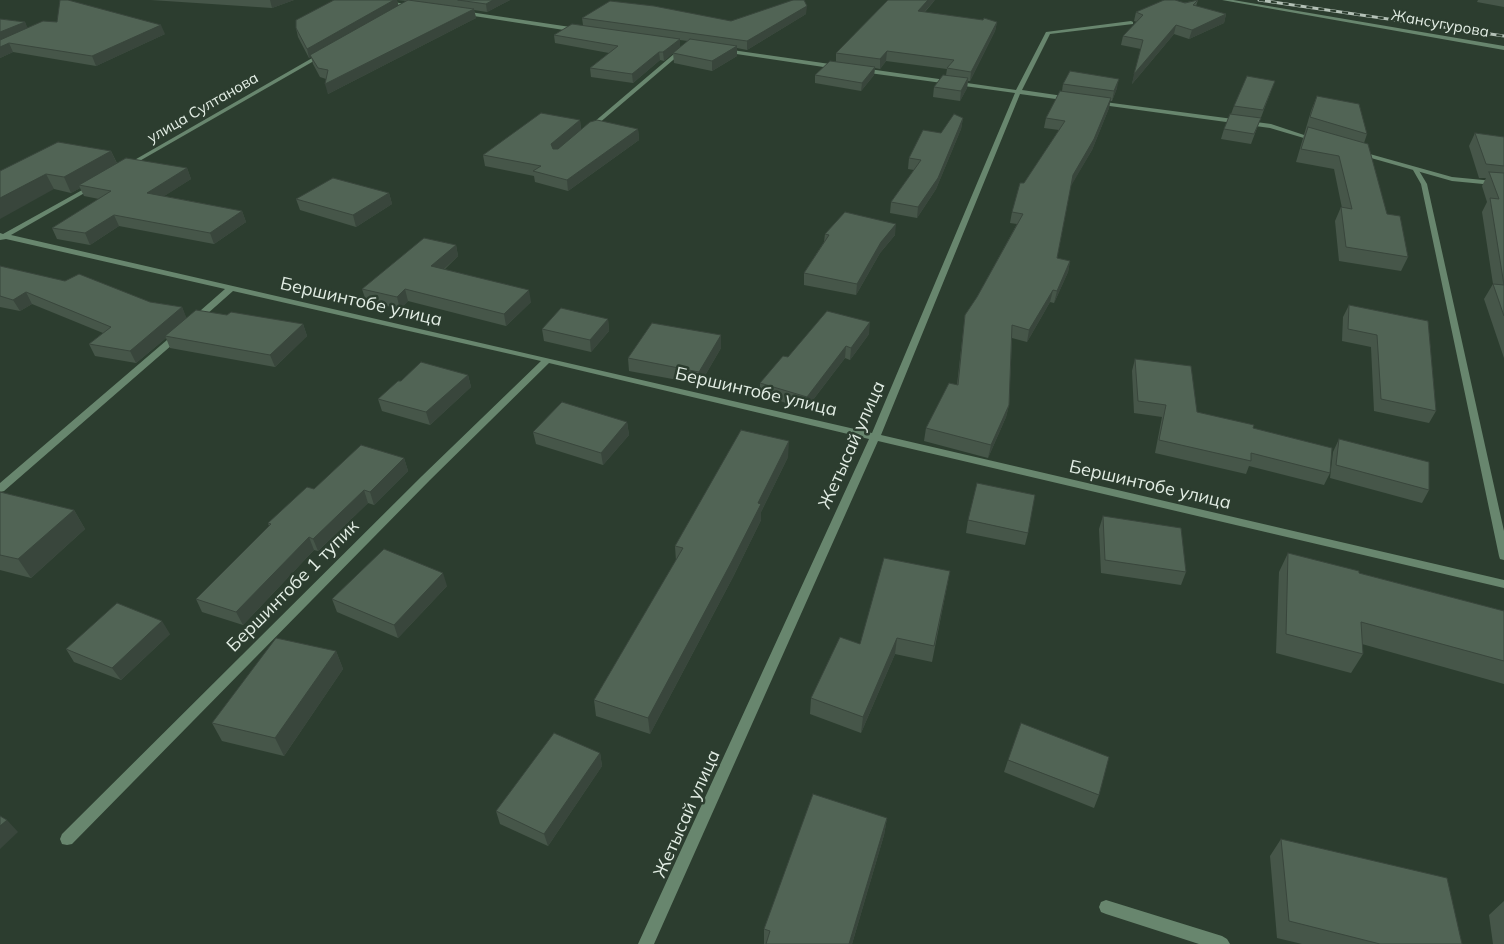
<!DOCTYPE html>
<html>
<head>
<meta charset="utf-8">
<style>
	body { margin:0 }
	canvas { display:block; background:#2c3d2f }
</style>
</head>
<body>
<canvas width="1504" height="944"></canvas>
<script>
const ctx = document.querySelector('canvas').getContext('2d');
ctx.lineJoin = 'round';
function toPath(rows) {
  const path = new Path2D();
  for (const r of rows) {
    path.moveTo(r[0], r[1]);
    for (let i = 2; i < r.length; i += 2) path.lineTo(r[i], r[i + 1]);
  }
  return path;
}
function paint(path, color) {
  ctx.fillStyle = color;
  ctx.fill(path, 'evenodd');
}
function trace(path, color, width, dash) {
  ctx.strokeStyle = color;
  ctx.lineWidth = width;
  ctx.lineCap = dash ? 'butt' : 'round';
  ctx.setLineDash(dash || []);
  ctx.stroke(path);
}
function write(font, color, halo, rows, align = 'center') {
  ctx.font = font + ' Mulish,sans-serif';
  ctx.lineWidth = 5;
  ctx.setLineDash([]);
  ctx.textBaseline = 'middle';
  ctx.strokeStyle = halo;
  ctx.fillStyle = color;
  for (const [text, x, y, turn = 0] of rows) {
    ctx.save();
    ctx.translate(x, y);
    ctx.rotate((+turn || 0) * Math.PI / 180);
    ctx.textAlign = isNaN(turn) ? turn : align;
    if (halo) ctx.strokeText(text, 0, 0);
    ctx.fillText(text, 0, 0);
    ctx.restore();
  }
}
paint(toPath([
	[681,48,686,49,591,130,587,130,587,128,681,48],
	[1414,169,1418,169,1427,184,1504,531,1504,560,1500,559,1499,556,1421,184,1413,170,1414,169]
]), '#68866e');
paint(toPath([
	[369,0,382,0,417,6,414,8,369,0],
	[1222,0,1233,0,1504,46,1504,50,1222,0],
	[463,11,577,28,580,30,577,32,461,14,463,11],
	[1131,21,1133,22,1133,24,1050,34,1022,90,1070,97,1073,99,1070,101,1020,94,881,435,1504,580,1504,588,878,441,654,944,638,944,869,439,549,363,430,480,72,844,67,845,62,844,60,839,62,834,422,476,541,361,233,291,198,322,195,323,192,322,192,318,225,289,6,239,0,240,0,233,3,234,93,184,96,186,95,187,11,235,872,433,1015,93,862,72,859,70,862,68,1016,90,1046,32,1131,21],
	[725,49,837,65,840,67,837,69,723,52,722,51,725,49],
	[321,53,326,54,129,167,124,166,321,53],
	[1097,101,1271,124,1319,140,1314,141,1270,128,1095,104,1094,103,1097,101],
	[1359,151,1452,177,1504,182,1504,186,1452,181,1357,154,1356,153,1359,151],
	[177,333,180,334,181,336,180,338,4,491,0,492,0,483,174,334,177,333],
	[1106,900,1222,936,1227,939,1230,944,1199,944,1106,914,1101,912,1099,907,1101,902,1106,900]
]), '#68866e');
const rail = toPath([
	[1259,0,1504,36]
]);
trace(rail, '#b4c1b7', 3);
trace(rail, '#2c3d2f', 2, [6]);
paint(toPath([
	[151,0,294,0,272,8],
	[334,0,510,0,487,12,474,10,476,18,328,94,326,79,320,77,313,64,311,57,309,58,298,37,296,28],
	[397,0,407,1,398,6],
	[935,0,925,12,997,22,995,31,970,81,968,81,967,88,960,101,933,97,934,87,946,75,947,69,886,61,880,69,875,68,874,75,861,91,815,83,815,75,836,62,836,53],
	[1198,0,1196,6,1226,14,1224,23,1189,39,1174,34,1132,84,1141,49,1121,45,1123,36,1137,22,1134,21,1136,12],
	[1478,0,1504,0,1504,7,1477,2],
	[806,14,747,50,737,48,737,56,712,71,674,63,673,53,688,41,680,40,680,47,664,61,660,60,633,83,591,77,590,68,609,53,555,43,554,35,583,25,582,18,731,21],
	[0,19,25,22,27,28,165,34,96,66,13,52,0,58],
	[1063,84,1117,88,1112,101,1110,101,1109,108,1092,150,1071,185,1057,258,1070,261,1068,272,1054,303,1050,302,1027,342,1012,338,1009,405,1006,417,988,458,924,441,926,428,957,385,965,315,977,297,1017,224,1010,223,1012,212,1024,183,1059,130,1044,128,1046,118,1062,91],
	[1271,91,1251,144,1221,139,1224,129,1231,114,1234,106],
	[1317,96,1367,134,1364,143,1387,214,1408,257,1401,271,1339,261,1335,221,1341,207,1342,208,1334,169,1296,162,1311,111],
	[963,118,961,129,936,189,917,218,890,213,891,202,914,170,908,169,909,158],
	[580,120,581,130,638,129,639,140,568,191,535,182,534,176,485,166,483,155],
	[1475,133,1504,137,1504,358,1484,299,1493,284,1482,212,1487,202,1482,186,1486,178,1479,178,1469,146],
	[111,151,117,163,187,168,191,179,164,196,242,211,246,222,214,244,119,226,90,245,57,239,52,228,99,199,84,196,80,188,71,193,54,189,0,171],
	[389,193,392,204,356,227,300,210,296,199],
	[825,234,895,235,880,253,856,295,804,285,804,273,824,242],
	[456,245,458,256,444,270,531,302,506,326,408,301,400,309,366,301,362,289],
	[0,266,150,302,182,307,186,318,227,315,303,324,307,336,275,367,170,348,166,338,136,363,95,356,89,344,103,333,32,304,20,311,0,307],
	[1349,305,1428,321,1436,411,1429,423,1374,411,1371,347,1342,341,1343,317],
	[608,319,609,331,591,352,544,341,542,329],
	[869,334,850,360,845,358,806,409,760,395,760,383,788,357],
	[721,335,721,348,700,384,629,371,628,358],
	[1135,359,1197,412,1253,428,1330,473,1324,485,1249,466,1246,474,1155,453,1162,417,1134,413,1132,371],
	[468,375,471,387,430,425,382,411,378,399,401,381],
	[627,422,629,435,603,465,536,444,533,432],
	[1339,439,1429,490,1422,503,1330,478,1333,452],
	[788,457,761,512,761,520,733,577,650,734,596,716,594,700,676,561,675,546],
	[404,458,408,471,374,505,368,503,318,551,314,550,243,625,202,612,196,599,269,526,268,523],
	[0,492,74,510,85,529,31,578,0,570],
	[1103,516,1186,572,1181,585,1101,573,1099,529],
	[968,520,1028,533,1025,545,966,533],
	[1288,553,1359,573,1504,611,1504,684,1362,644,1363,654,1351,673,1276,653,1279,572],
	[950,571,932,662,895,654,861,733,810,714,811,698,860,644],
	[447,586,398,638,337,612,332,599],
	[170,634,121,680,74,662,66,649],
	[336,651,343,669,284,756,222,741,212,723],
	[600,753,602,766,548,846,500,824,496,811],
	[1008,760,1099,795,1094,808,1004,772],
	[887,818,884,835,852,944,764,944,764,929],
	[1281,839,1462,944,1302,944,1277,938,1270,856],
	[1504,901,1504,944,1493,944,1489,915]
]), '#465649');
paint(toPath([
	[270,0,294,0,272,8],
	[394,0,397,0,399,7,309,58,307,49],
	[493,0,510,0,487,12,486,4],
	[928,0,935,0,917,20,918,11],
	[807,6,806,14,747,50,747,41],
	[474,9,476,18,328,94,325,84],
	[1226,14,1224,23,1189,39,1192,30],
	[25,22,29,31,0,43,0,32],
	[997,22,995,31,970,81,971,72],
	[161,25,165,34,96,66,92,56],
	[1176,25,1174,34,1132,84,1134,74],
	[680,39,680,47,664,61,663,52],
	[9,43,13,52,0,58,0,47],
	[737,46,737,56,712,71,712,61],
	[887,51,886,61,880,69,880,59],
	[659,52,660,60,633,83,632,74],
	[875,67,874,75,861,91,862,83],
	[968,78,967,88,960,101,961,91],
	[1119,79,1117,88,1112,101,1114,91],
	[1111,98,1109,108,1092,150,1071,186,1073,175],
	[963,118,961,129,936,189,917,218,918,207],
	[580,120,581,131,553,155,551,144],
	[638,129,639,140,568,191,567,180],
	[111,151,118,166,79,185,80,188,71,193,64,177],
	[187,168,191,179,152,204,147,193],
	[46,174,54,189,0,219,0,198],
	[389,193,392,204,356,227,353,215],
	[242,211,246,222,214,244,210,233],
	[114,215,119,226,90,245,85,233],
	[896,224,895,235,880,253,856,295,857,284,881,242],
	[456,245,458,256,434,278,431,266],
	[1070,261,1068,272,1054,303,1057,291],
	[405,289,408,301,400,309,397,297],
	[529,290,531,302,506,326,504,314],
	[1053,290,1050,302,1027,342,1029,330],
	[26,292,32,304,20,311,13,300],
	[182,307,187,319,165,336,166,338,136,363,130,351],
	[608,319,609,331,591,352,590,340],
	[870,322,869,334,850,360,851,348],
	[303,324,307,336,275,367,270,355],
	[721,335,721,348,700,384,699,372],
	[846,346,845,358,806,409,807,397],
	[468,375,471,387,430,425,426,412],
	[1009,405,1006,417,988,458,991,445],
	[627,422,629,435,603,465,601,453],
	[789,441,788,457,761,512,761,520,733,577,650,734,648,718],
	[404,458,408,471,374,505,370,492],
	[364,490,368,503,318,551,313,539],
	[74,510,85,529,31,578,18,559],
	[309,537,314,550,243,625,236,612],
	[443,573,447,586,398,638,394,625],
	[162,621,170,634,121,680,112,668],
	[897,638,895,654,861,733,863,717],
	[336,651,343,669,284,756,275,738],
	[600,753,602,766,548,846,544,834],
	[887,818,884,835,852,944,849,944],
	[7,820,18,832,0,849,0,826]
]), '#39463c');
const building = toPath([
	[60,0,68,0,161,25,92,56,9,43,0,47,0,40,43,21,57,22,60,0],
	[334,0,394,0,307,49,296,28,296,20,334,0],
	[408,0,474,9,325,84,328,70,318,68,310,55,408,0],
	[458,0,493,0,486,4,458,0],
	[793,0,804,0,807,6,747,41,582,18,610,1,654,6,731,21,793,0],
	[888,0,928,0,918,11,983,20,984,18,997,22,971,72,947,68,954,60,887,51,880,59,836,53,888,0],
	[1164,0,1175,0,1185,3,1198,0,1193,5,1226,14,1192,30,1176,25,1134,74,1143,40,1123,36,1143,15,1136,12,1164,0],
	[0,19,25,22,0,32,0,19],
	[572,24,680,39,663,52,659,52,632,74,590,68,618,46,554,35,572,24],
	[690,39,737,46,712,61,673,53,690,39],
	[830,61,875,67,862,83,815,75,830,61],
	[1070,71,1119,79,1114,91,1063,84,1070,71],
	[943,75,968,78,961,91,934,87,943,75],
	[1247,76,1275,81,1263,110,1234,106,1247,76],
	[1060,91,1111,98,1094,139,1073,175,1057,258,1070,261,1057,291,1053,290,1029,330,1012,325,1009,405,991,445,926,428,949,383,958,385,965,315,977,297,1023,214,1012,212,1020,183,1024,183,1065,121,1046,118,1060,91],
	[1317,96,1359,104,1367,134,1310,117,1317,96],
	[541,113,580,120,551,144,553,149,558,149,590,122,597,120,638,129,567,180,533,171,541,166,483,155,541,113],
	[954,114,963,118,938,178,918,207,891,202,921,160,909,158,923,130,941,133,954,114],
	[1230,114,1261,118,1254,134,1224,129,1230,114],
	[1308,127,1368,144,1387,214,1400,216,1408,257,1346,247,1341,207,1352,209,1339,156,1301,149,1308,127],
	[1475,133,1504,137,1504,166,1486,164,1475,133],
	[58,142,111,151,64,177,46,174,0,198,0,171,58,142],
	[126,158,187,168,147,193,242,211,210,233,114,215,85,233,52,228,111,191,79,185,126,158],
	[1489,172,1504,173,1504,316,1493,284,1504,285,1490,198,1499,199,1489,172],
	[333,178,389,193,353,215,296,199,333,178],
	[845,212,896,224,881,242,857,284,804,273,829,235,825,234,845,212],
	[424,238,456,245,431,266,529,290,504,314,405,289,397,297,362,289,424,238],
	[0,266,65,281,79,274,150,302,182,307,130,351,89,344,111,327,26,292,13,300,0,296,0,266],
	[1349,305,1428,321,1436,411,1381,399,1377,335,1348,329,1349,305],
	[561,308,608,319,590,340,542,329,561,308],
	[196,310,227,315,231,312,303,324,270,355,165,336,196,310],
	[827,311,870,322,851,348,846,346,807,397,760,383,783,356,788,357,827,311],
	[652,323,721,335,699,372,628,358,652,323],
	[1135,359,1191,366,1197,412,1254,425,1253,428,1332,448,1330,473,1251,453,1251,461,1159,440,1166,405,1138,401,1135,359],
	[421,362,468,375,426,412,378,399,398,381,401,381,421,362],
	[562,402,627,422,601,453,533,432,562,402],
	[741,430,789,441,758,503,761,504,732,561,648,718,594,700,683,548,675,546,741,430],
	[1339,439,1429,462,1429,490,1336,465,1339,439],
	[361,445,404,458,370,492,364,490,313,539,309,537,236,612,196,599,271,524,268,523,307,487,314,489,361,445],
	[977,483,1035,495,1028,533,968,520,977,483],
	[0,492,74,510,18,559,0,555,0,492],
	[1103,516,1181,528,1186,572,1105,560,1103,516],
	[384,549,443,573,394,625,332,599,384,549],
	[1288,553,1359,571,1359,573,1504,611,1504,661,1361,622,1363,654,1286,634,1288,553],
	[884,558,950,571,934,646,897,638,863,717,811,698,840,637,860,644,884,558],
	[117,603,162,621,112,668,66,649,117,603],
	[276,638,336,651,275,738,212,723,276,638],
	[1021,723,1109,757,1099,795,1008,760,1021,723],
	[554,733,600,753,544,834,496,811,554,733],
	[813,794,887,818,849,944,766,944,770,931,764,929,813,794],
	[0,816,7,820,0,826,0,816],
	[1281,839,1447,878,1462,944,1380,944,1289,921,1281,839]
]);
paint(building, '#516455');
trace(building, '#39463c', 1);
write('15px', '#e2ede4', '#2c3d2f', [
	["Жансугурова",1440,24,10],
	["улица Султанова",203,108,-30]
]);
write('18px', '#e2ede4', '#2c3d2f', [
	["Бершинтобе улица",361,302,13],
	["Бершинтобе улица",756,392,13],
	["Жетысай улица",852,445,-66],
	["Бершинтобе улица",1150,485,13],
	["Бершинтобе 1 тупик",293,586,-45],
	["Жетысай улица",687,814,-66]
]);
</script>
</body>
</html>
